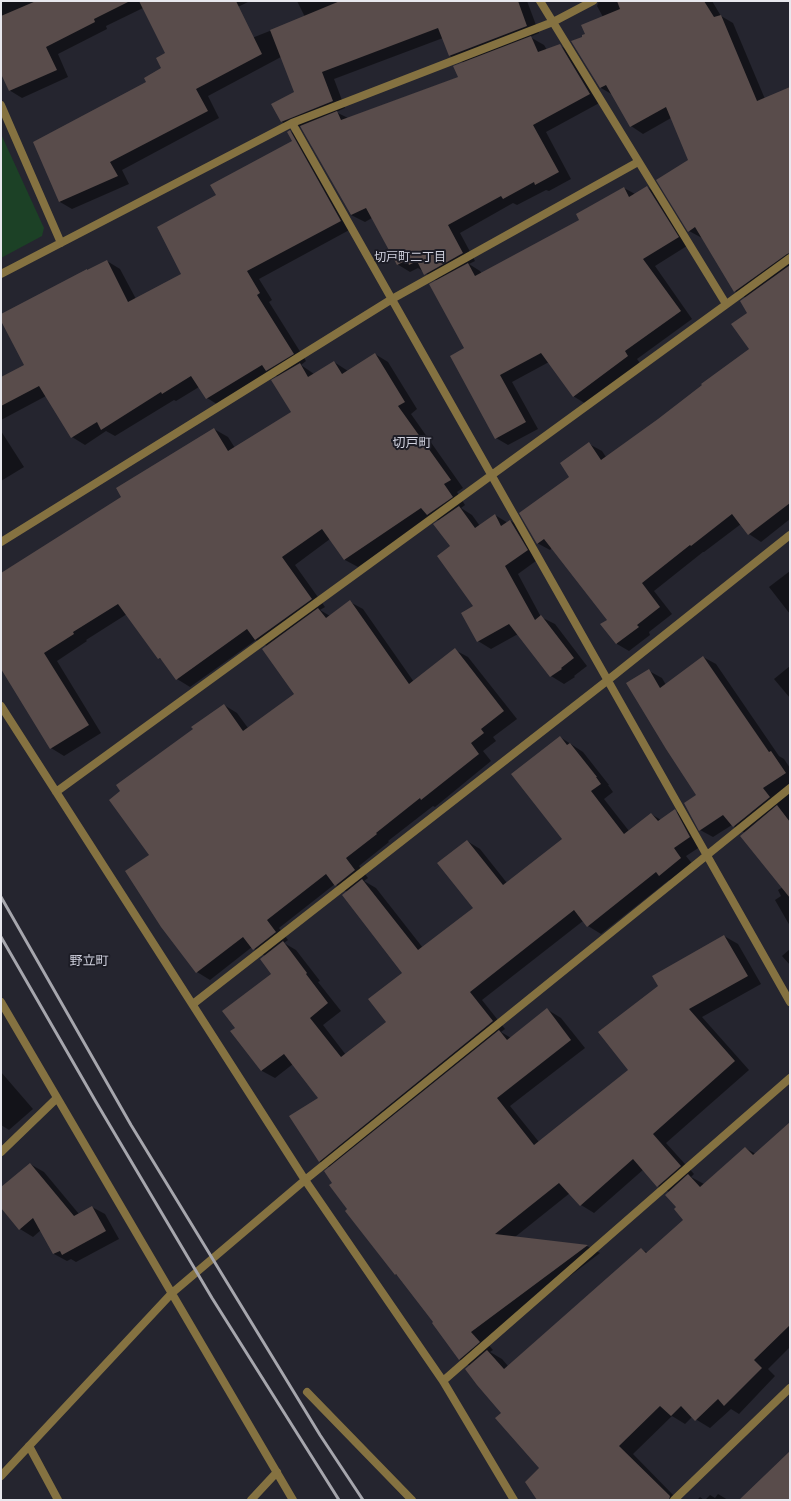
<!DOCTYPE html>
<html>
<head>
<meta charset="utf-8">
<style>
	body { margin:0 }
	#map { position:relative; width:791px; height:1501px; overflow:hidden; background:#25252f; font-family:Commissioner,sans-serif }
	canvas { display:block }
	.frame { position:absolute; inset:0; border:2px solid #e8e8ee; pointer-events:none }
</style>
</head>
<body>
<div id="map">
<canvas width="791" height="1501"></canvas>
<div class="frame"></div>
</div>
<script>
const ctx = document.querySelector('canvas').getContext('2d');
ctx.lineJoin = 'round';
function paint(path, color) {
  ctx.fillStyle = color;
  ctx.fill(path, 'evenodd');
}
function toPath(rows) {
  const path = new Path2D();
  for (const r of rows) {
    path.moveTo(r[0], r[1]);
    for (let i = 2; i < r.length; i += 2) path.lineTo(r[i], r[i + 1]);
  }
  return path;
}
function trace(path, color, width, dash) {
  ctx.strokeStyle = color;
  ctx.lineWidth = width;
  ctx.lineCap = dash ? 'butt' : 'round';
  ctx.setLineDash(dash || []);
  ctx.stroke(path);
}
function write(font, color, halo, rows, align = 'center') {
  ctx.font = font + ' Commissioner,"Noto Sans JP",sans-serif';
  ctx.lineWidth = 4;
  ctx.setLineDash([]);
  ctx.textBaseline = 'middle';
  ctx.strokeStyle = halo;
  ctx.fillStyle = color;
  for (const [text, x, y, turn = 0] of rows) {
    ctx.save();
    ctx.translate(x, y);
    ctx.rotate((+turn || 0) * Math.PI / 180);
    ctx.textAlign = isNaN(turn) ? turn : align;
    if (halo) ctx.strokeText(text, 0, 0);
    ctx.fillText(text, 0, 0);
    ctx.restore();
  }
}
paint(toPath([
	[1,134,44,228,42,236,1,258]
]), '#1c4126');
paint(toPath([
	[1,1,250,1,169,41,143,8,106,26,107,29,58,54,68,77,22,98,9,90,1,72],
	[297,1,527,1,539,33,530,37,544,45,547,50,560,46,573,53,603,101,546,132,571,179,549,191,546,190,517,205,513,203,460,233,475,261,469,264,480,271,482,274,580,220,624,188,635,194,647,187,659,194,690,244,655,266,692,319,637,359,640,363,586,404,573,396,549,362,512,382,538,429,508,445,496,438,466,348,437,281,418,268,410,272,397,264,372,218,365,222,351,215,301,126,295,129,282,122,272,104,295,92,281,57,208,96,219,118,122,170,129,184,72,209,60,202,34,142,147,83,146,80,305,17],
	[443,38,450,56,464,63,459,77,348,118,336,112,345,108,334,79],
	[599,1,712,1,721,16,733,23,765,99,790,88,790,519,761,542,749,534,741,524,704,552,703,552,654,591,672,614,649,632,650,635,629,651,617,644,608,620,552,548,550,550,537,543,589,444,602,451,606,457,658,420,751,349,746,298,735,291,702,238,689,231,690,161,671,118,643,134,631,126,613,95,601,88,572,41,584,37,603,17,597,6],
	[290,131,303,139,353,228,259,279,272,300,269,302,306,361,301,365,314,374,334,362,348,371,375,354,388,362,417,409,411,414,463,488,457,492,465,505,461,508,472,515,480,526,495,515,508,523,511,521,524,529,540,558,518,574,541,617,555,624,587,666,574,676,575,677,564,684,551,676,518,634,491,649,478,641,475,607,452,547,439,521,431,517,358,567,345,560,330,539,295,565,325,607,320,610,330,616,350,602,363,609,414,682,455,650,468,657,517,719,493,737,496,741,483,751,491,761,435,807,433,806,388,841,389,842,359,866,368,878,364,881,376,888,423,948,474,908,467,841,480,849,507,883,564,839,560,737,583,752,609,785,608,785,613,792,604,799,629,831,651,814,661,820,675,811,688,818,703,845,686,856,694,866,672,883,669,880,601,934,588,926,583,921,482,1000,505,1029,501,1032,511,1038,548,1010,561,1018,585,1048,510,1106,539,1142,629,1070,724,936,738,944,761,984,702,1017,749,1070,666,1143,694,1174,691,1177,704,1184,745,1148,756,1154,790,1124,790,1347,768,1369,775,1376,739,1414,731,1409,710,1428,692,1417,685,1424,672,1416,633,1454,678,1500,538,1500,541,1468,470,1366,459,1359,434,1322,400,1277,395,1274,349,1209,333,1183,330,1168,319,1161,319,1098,293,1064,275,1078,262,1071,231,1031,236,1028,273,974,265,956,252,947,210,980,197,972,150,855,195,730,224,705,237,713,248,728,295,694,267,646,256,640,190,687,177,679,163,661,159,658,127,614,86,640,87,641,57,661,101,733,64,756,51,748,1,668,1,574,123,497,214,429,228,437,235,448,292,412,278,377,272,374,220,406,207,398,199,387,176,401,174,400,115,436,106,431,85,445,72,437,46,396,1,420,1,378,26,366,1,319,1,315,107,261,120,269,136,299,182,274,217,195,293,141],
	[335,884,347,892,404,973,387,1022,346,1055,323,1025,341,1011,318,982,320,981,296,950,284,943,288,940,279,928],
	[644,1169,658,1186,669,1192,685,1220,648,1253,641,1249,508,1366,502,1359,490,1352,493,1350,485,1341,600,1253,587,1246,515,1237,570,1193,581,1205,594,1213],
	[1,431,24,467,1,481],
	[790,571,790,614,769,587],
	[703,657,716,664,779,756,784,759,790,768,790,926,775,900,781,896,778,890,783,887,745,833,732,825,713,837,700,830,698,795,649,671,662,678,666,685],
	[790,666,790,698,774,679],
	[790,949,790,965,782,956],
	[1,1072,33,1109,9,1130,1,1125],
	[30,1164,44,1172,79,1214,92,1207,105,1214,119,1239,76,1262,71,1259,67,1261,54,1254,41,1230,33,1237,20,1229,1,1206,1,1189],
	[718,1494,728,1500,705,1500,710,1495,715,1498],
	[700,1497,704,1500,697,1500]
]), '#0007');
paint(toPath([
	[36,1,130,1,94,19,95,22,46,47,57,70,9,91,1,74,1,16],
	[139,1,236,1,262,54,196,89,208,111,110,162,118,176,59,202,33,142,146,82,144,78,161,68,156,58,165,53],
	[340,1,518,1,527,26,449,56,438,28,322,72,333,101,281,122,271,104,294,92,270,30],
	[617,1,704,1,714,17,721,15,757,101,790,87,790,253,787,254,734,292,695,227,688,232,656,180,688,160,666,107,630,127,606,85,600,88,571,41,582,37,582,35,585,34,581,25,620,9],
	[531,36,538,52,560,44,590,94,533,125,559,172,535,185,534,182,503,199,501,196,448,225,463,253,424,275,417,261,409,265,407,260,397,265,366,208,351,215,300,126,337,111,341,120,458,77,453,66],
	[290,130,341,221,247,271,260,293,257,295,294,354,266,371,262,365,206,399,191,376,162,394,161,392,101,430,97,422,71,438,39,386,1,406,1,377,24,365,1,321,1,314,87,269,87,270,107,260,128,302,181,274,157,227,216,195,210,185,292,141,287,132],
	[647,186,679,237,643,259,681,311,625,351,628,356,573,397,541,353,500,375,526,422,495,439,450,356,464,348,429,284,468,263,475,276,579,220,576,214,624,187,629,197],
	[790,265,790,503,748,535,732,514,691,546,690,545,642,583,660,607,637,625,639,627,616,644,600,624,607,620,544,539,537,544,519,513,569,477,560,463,589,442,601,460,658,419,702,385,701,384,749,349,731,324,747,313,740,301],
	[375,353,405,402,398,406,451,480,444,484,453,497,427,515,421,508,344,560,322,529,282,557,312,599,255,640,247,629,176,680,160,658,158,659,118,604,73,632,74,634,44,653,89,725,50,749,1,669,1,573,121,497,116,488,214,428,228,451,291,412,271,380,300,363,308,377,334,361,342,374],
	[459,506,475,528,495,514,501,526,510,520,528,550,505,566,535,620,541,615,574,658,561,668,562,669,550,677,509,624,477,642,461,613,473,606,437,556,450,546,433,524],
	[350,600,409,684,455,648,504,711,481,729,484,733,471,743,479,754,421,800,420,798,376,833,377,834,346,858,355,870,335,886,326,874,267,920,276,932,253,950,243,937,196,973,161,927,125,871,149,855,109,800,120,791,116,785,193,729,191,727,224,704,243,731,294,694,262,649,318,608,326,618],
	[703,656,769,752,771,751,786,773,763,788,770,797,733,827,723,815,699,831,684,803,696,795,666,749,626,683,649,669,660,688],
	[560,736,567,745,570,743,597,777,596,777,601,784,591,791,624,834,651,813,658,821,675,809,690,837,674,848,681,858,659,876,656,872,587,927,574,910,470,992,493,1021,319,1162,289,1116,318,1098,284,1054,261,1071,230,1031,235,1028,222,1011,271,974,260,959,283,941,307,973,306,974,328,1003,310,1018,341,1057,386,1022,368,999,402,973,342,895,362,879,418,950,473,908,437,863,467,840,503,885,562,839,511,774],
	[777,805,790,822,790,898,740,836],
	[724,935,748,976,689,1009,735,1061,653,1134,681,1166,657,1187,633,1159,580,1206,559,1183,495,1234,588,1245,471,1332,480,1342,459,1360,432,1323,433,1322,396,1274,395,1275,345,1211,347,1209,329,1185,332,1183,324,1171,499,1030,507,1040,547,1008,571,1040,497,1098,534,1145,628,1070,598,1032,658,986,652,976],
	[790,1122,790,1325,754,1360,762,1368,724,1406,718,1399,695,1421,681,1406,671,1416,660,1406,619,1446,670,1496,669,1500,537,1500,525,1482,539,1468,495,1418,501,1413,477,1385,465,1369,487,1350,504,1369,641,1248,646,1253,683,1220,674,1209,676,1207,665,1195,688,1174,700,1187,745,1147,753,1155],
	[30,1163,74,1216,92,1206,106,1231,62,1255,60,1251,53,1254,33,1218,19,1230,1,1208,1,1187],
	[790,1451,790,1500,739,1500]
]), '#594c4b');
trace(toPath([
	[307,1392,412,1500],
	[29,1446,58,1500]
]), '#857241', 8);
trace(toPath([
	[540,1,726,304],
	[1,105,61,243],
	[292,123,790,1002],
	[1,274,292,123,553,22,593,1],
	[1,542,392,299,638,162],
	[1,706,305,1180,443,1381,514,1500],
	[56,792,790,258],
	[1,1002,293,1500],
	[193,1004,608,680,790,535],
	[1,1152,57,1098],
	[443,1381,790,1078],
	[1,1476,172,1293,305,1180,790,788],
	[251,1500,277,1472],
	[674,1500,790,1388]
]), '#857241', 8);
trace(toPath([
	[1,897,131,1125,320,1435,363,1500],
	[1,937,96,1102,212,1298,339,1500]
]), '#a6a6ad', 3);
write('12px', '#d0d1de', '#1c1c25', [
	["切戸町二丁目",410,257]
]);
write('13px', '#d0d1de', '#1c1c25', [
	["切戸町",412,443],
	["野立町",89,961]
]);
</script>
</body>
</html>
